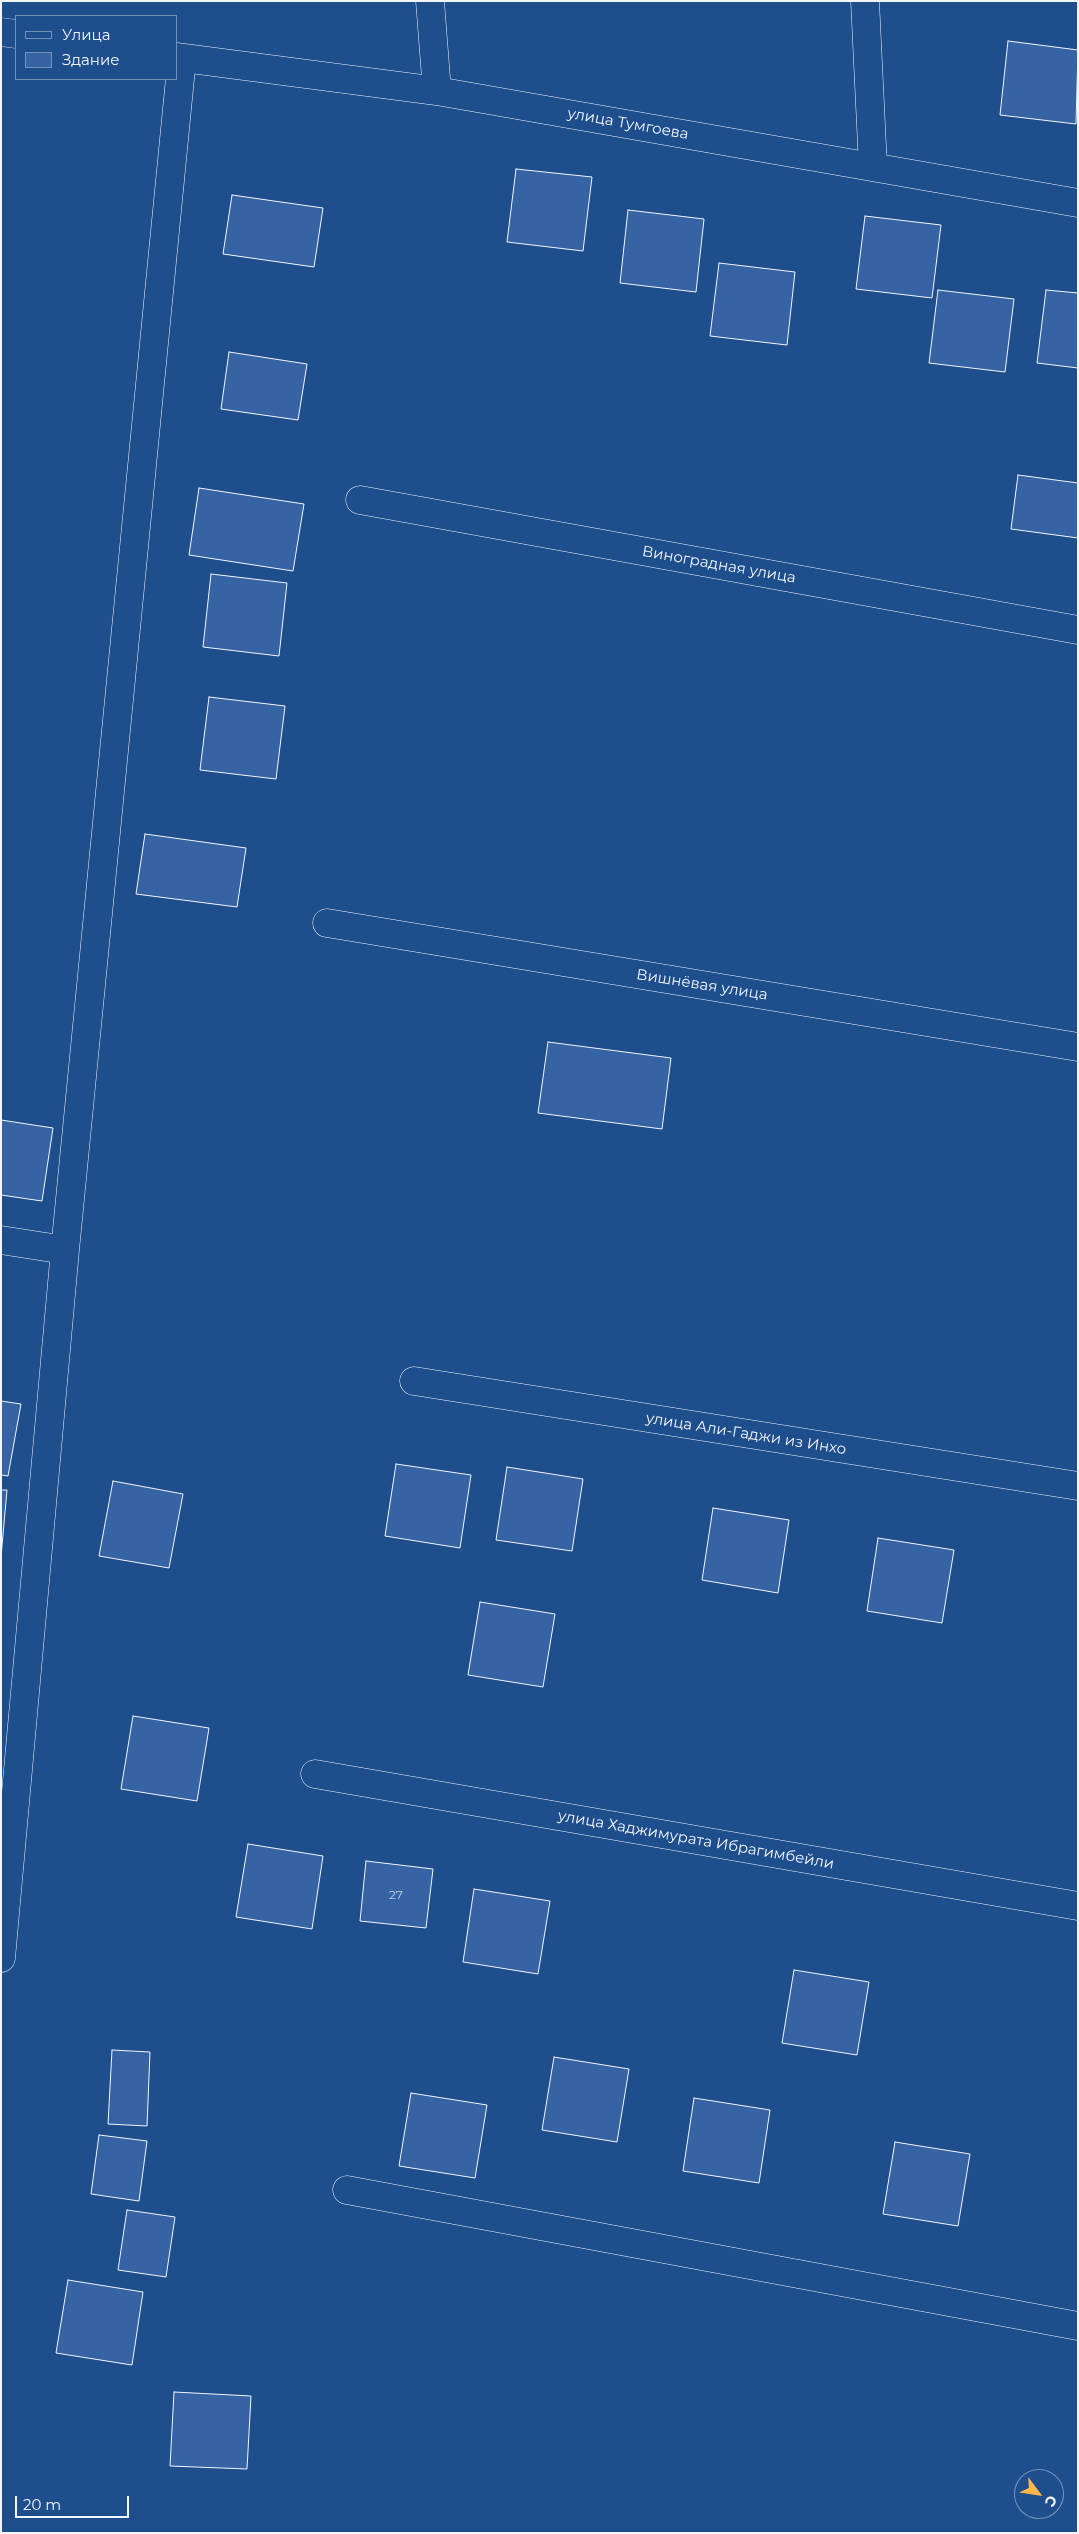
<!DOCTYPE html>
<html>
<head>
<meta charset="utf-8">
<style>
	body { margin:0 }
	#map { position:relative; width:1079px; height:2534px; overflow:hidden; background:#1f4e8c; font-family:Montserrat,sans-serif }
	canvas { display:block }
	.frame { position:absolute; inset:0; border:2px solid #f2f6ff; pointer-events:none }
	.legend { position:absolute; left:15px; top:15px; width:162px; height:65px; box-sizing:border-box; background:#1f4e8c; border:1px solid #7391ba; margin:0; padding:6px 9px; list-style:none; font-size:15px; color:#f2f6ff }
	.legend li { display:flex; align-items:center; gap:10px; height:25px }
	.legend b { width:25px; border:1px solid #7391ba }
	.north { position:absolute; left:1014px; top:2469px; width:50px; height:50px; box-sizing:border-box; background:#1f4e8c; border:1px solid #7391ba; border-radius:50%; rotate:121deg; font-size:14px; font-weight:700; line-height:20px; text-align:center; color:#f2f6ff }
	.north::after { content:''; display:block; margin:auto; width:18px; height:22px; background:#ffb74d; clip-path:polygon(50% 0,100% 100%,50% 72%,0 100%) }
	.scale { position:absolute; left:15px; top:2496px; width:114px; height:22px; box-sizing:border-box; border:2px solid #f2f6ff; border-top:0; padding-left:6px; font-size:15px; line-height:18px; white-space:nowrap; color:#f2f6ff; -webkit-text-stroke:4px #1f4e8c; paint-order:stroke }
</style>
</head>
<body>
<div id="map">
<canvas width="1079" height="2534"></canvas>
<div class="frame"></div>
<ul class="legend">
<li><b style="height:6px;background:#1f4e8c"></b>Улица</li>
<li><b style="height:14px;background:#3563a3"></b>Здание</li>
</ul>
<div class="north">С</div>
<div class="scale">20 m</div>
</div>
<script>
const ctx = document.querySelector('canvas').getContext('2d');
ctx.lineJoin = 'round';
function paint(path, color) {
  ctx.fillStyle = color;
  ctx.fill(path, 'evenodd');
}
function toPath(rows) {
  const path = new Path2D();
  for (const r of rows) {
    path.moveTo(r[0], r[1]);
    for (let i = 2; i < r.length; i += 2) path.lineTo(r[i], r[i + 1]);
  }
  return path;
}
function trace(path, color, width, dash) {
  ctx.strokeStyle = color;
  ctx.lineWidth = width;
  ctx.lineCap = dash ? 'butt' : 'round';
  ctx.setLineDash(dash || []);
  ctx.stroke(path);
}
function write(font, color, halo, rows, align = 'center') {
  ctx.font = font + ' Montserrat,sans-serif';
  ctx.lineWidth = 4;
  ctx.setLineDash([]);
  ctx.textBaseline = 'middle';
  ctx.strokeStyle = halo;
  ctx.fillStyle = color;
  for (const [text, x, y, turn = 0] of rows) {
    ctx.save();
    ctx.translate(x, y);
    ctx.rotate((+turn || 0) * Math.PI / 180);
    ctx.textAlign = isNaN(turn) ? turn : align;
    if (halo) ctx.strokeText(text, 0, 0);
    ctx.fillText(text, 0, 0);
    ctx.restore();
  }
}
const building = toPath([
	[1008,41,1078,50,1076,124,1000,115,1008,41],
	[516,169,592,177,583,251,507,242,516,169],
	[232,195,323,208,314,267,223,254,232,195],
	[628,210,704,219,696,292,620,283,628,210],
	[865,216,941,225,932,298,856,289,865,216],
	[719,263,795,272,787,345,710,336,719,263],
	[938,290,1014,299,1005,372,929,363,938,290],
	[1046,290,1078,293,1078,368,1037,363,1046,290],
	[229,352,307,364,298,420,221,409,229,352],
	[1018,475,1078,483,1078,538,1011,529,1018,475],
	[199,488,304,504,293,571,189,555,199,488],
	[211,574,287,583,279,656,203,647,211,574],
	[209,697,285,706,276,779,200,770,209,697],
	[145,834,246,848,237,907,136,894,145,834],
	[548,1042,671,1058,662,1129,538,1113,548,1042],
	[1,1120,53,1128,42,1201,1,1195,1,1120],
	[1,1401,21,1404,8,1476,1,1475,1,1401],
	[396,1464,471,1475,460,1548,385,1536,396,1464],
	[507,1467,583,1479,572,1551,496,1540,507,1467],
	[113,1481,183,1494,169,1568,99,1556,113,1481],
	[1,1490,7,1490,1,1557,1,1490],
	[713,1508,789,1520,778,1593,702,1580,713,1508],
	[878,1538,954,1550,942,1623,867,1611,878,1538],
	[480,1602,555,1614,543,1687,468,1675,480,1602],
	[133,1716,209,1728,197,1801,121,1789,133,1716],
	[248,1844,323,1856,312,1929,236,1917,248,1844],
	[366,1861,433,1869,426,1928,360,1921,366,1861],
	[474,1889,550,1901,538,1974,463,1962,474,1889],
	[794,1970,869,1982,857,2055,782,2043,794,1970],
	[112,2050,150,2052,147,2126,108,2124,112,2050],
	[554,2057,629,2069,617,2142,542,2130,554,2057],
	[411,2093,487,2105,475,2178,399,2166,411,2093],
	[694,2098,770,2110,759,2183,683,2171,694,2098],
	[99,2135,147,2141,139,2201,91,2194,99,2135],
	[895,2142,970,2154,958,2226,883,2214,895,2142],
	[127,2210,175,2217,166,2277,118,2270,127,2210],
	[68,2280,143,2292,132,2365,56,2353,68,2280],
	[174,2392,251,2396,247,2469,170,2466,174,2392]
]);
paint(building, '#3563a3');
trace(building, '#f2f6ff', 1);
const minor = toPath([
	[430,1,437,91],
	[865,1,873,167],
	[1,32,16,34],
	[176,57,437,91,1078,203],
	[360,500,1078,630],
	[327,923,1078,1047],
	[1,1240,65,1250],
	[414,1381,1078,1486],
	[315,1774,1078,1906],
	[1,1958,65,1250,182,58],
	[347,2190,1078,2326]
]);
trace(minor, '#f2f6ff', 29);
trace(minor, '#1f4e8c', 28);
write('12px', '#c3d1e8', null, [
	["27",396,1895]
]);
write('15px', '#f2f6ff', '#1f4e8c', [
	["улица Тумгоева",628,124,10],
	["Виноградная улица",719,565,10],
	["Вишнёвая улица",702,985,9],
	["улица Али-Гаджи из Инхо",746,1434,9],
	["улица Хаджимурата Ибрагимбейли",696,1840,10]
]);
</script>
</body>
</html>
